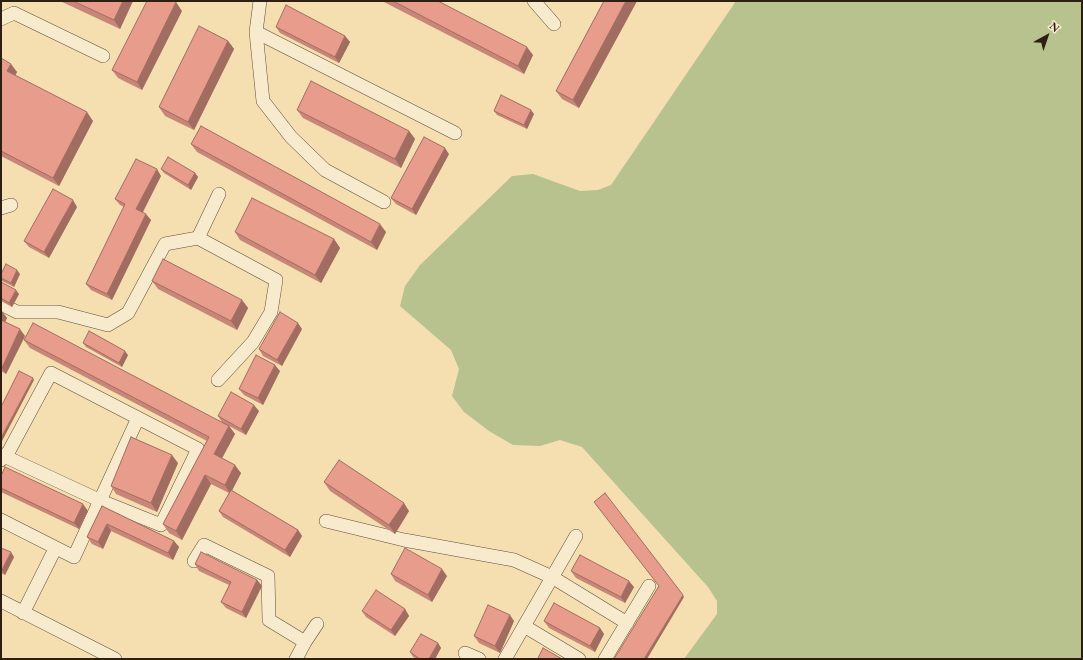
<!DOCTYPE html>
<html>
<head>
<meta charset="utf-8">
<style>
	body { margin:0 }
	#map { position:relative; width:1083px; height:660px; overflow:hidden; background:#f5deb0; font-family:"EB Garamond",serif }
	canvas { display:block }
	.frame { position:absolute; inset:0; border:2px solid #2e1f13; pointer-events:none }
	.north { position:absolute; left:1027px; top:16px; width:40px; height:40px; -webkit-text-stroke:3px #f8eacc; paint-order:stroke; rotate:40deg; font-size:11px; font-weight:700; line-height:16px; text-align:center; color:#2e1f13 }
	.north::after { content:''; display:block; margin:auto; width:14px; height:18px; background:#2e1f13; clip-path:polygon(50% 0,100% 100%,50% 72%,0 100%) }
</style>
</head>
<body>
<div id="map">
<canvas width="1083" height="660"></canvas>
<div class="frame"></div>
<div class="north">N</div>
</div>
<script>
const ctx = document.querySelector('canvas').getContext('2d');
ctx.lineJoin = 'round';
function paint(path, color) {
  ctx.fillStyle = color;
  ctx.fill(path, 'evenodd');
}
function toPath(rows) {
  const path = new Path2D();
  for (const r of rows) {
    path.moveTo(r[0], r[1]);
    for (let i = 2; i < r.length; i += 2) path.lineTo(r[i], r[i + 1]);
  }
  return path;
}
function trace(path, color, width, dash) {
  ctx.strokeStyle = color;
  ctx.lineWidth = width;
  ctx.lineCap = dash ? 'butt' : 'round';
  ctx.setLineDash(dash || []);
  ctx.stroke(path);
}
paint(toPath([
	[736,1,1082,1,1082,659,684,659,717,614,717,601,708,587,582,447,560,440,540,446,513,445,489,431,464,412,452,396,459,369,451,350,400,306,405,286,420,265,512,176,533,174,580,191,598,190,611,185]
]), '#b7c28f');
const minor = toPath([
	[260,1,256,32,263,101,291,137,325,170,384,202],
	[534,1,554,24],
	[1,19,14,13,103,56],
	[256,32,455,133],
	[1,208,11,205],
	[198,238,219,194],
	[1,304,17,312,58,312,108,325,128,313,165,244,198,238,276,280,271,312,253,342,218,380],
	[1,460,9,451,51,373,198,449,161,525,101,501,4,456],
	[1,520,74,557,138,418],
	[326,521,404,540,514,560,552,577,627,623],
	[194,561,204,545,268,576,269,620,305,642,296,659],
	[1,601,115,659],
	[23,613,55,549],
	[524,626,579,659],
	[305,642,317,624],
	[465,653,479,659],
	[505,659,576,536],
	[605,659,649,586]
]);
trace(minor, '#604f3a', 14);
trace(minor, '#f8eacc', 13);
paint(toPath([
	[60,1,133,1,120,29],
	[382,1,438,1,533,55,524,74],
	[604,1,637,1,579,108,562,99,556,91],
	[182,11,142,90,118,78,112,70],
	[276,27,345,36,350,42,339,63,280,33],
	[228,41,234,49,194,130,165,116,159,107],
	[1,58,17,72,15,75,93,121,59,186,1,156],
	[297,110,409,131,415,139,401,168,303,118],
	[494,111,534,114,527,129,497,115],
	[191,144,386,232,377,250,197,152],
	[449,154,416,215,396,204,391,198],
	[161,169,195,173,198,177,191,190,164,173],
	[161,176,142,212,151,220,112,300,91,290,86,284,124,207,120,205,115,199],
	[77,207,49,258,29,247,24,241],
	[235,232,334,239,340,248,321,283,240,240],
	[1,274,20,274,14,287,2,281,1,279],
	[152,281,242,300,248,308,237,330,158,289],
	[1,282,19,294,12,307,1,301],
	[1,310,7,318,5,322,25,336,6,374,1,371],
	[302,329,282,366,263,356,259,349],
	[24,340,222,422,218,416,259,411,246,435,229,426,235,434,222,458,241,473,232,491,298,530,302,536,290,557,223,517,219,511,229,493,211,484,182,540,169,533,163,524,207,441,30,348],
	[83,343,128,355,122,367,86,347],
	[280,371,263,405,244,395,239,389],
	[178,463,157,512,116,494,111,486],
	[1,476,88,511,79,529,1,492],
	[324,482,409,511,395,534,330,491],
	[102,506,174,541,179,547,173,560,111,531,103,549,92,544,87,537],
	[1,548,14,557,5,575,1,573],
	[195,564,257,580,262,586,246,618,226,608,221,602,229,585,199,571],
	[571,571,634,587,625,603,576,578],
	[391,574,447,576,432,602,395,581],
	[405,609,409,616,395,636,366,617,362,611],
	[514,621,500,653,479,643,474,636],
	[544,621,600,628,604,634,595,652,549,628],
	[438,643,441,648,435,659,417,659,413,657,410,652]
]), '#c88678');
paint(toPath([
	[123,1,133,1,120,29,114,20],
	[626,1,637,1,579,108,573,100],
	[176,2,182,11,142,90,137,82],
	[345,36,350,42,339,63,335,57],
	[228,41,234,49,194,130,188,122],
	[527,47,533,55,524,74,518,66],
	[11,64,17,72,13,80,7,71],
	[531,110,534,114,527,129,524,125],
	[87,112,93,121,59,186,53,178],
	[409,131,415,139,401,168,395,159],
	[445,148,449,154,416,215,412,209],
	[157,169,161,176,141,216,136,209],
	[195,173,198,177,191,190,188,185],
	[73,200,77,207,49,258,44,252],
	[146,214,151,220,112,300,107,294],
	[380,224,386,232,377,250,371,242],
	[334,239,340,248,321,283,315,275],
	[17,270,20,274,14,287,11,283],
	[16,290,19,294,12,307,9,303],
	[242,300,248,308,237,330,231,321],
	[1,310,7,318,1,331],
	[298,323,302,329,282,366,277,360],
	[20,329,25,336,6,374,2,368],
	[125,351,128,355,122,367,119,363],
	[275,365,280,371,263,405,258,398],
	[33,378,34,380,1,443,1,438],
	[254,405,259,411,246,435,241,429],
	[229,426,235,434,220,462,214,454],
	[172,455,178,463,157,512,151,503],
	[235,465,241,473,230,494,225,485],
	[205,475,211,484,182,540,176,531],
	[404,503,409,511,395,534,389,525],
	[83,504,88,511,79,529,74,523],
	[107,524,111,531,103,549,98,542],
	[298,530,302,536,290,557,285,550],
	[174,541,179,547,173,560,168,553],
	[11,552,14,557,5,575,2,570],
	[442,569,447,576,432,602,428,595],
	[257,580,262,586,246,618,242,612],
	[629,581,634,587,625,603,621,597],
	[683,595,684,597,647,659,644,659],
	[405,609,409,616,395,636,391,630],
	[510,615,514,621,500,653,495,646],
	[600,628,604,634,595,652,590,646],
	[438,643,441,648,435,659,429,659]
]), '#a26d61');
const building = toPath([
	[73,1,123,1,114,20,73,1],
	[147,1,174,1,176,2,137,82,112,70,147,1],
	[393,1,438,1,527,47,518,66,393,1],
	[604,1,626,1,573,100,556,91,604,1],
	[286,5,345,36,335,57,276,27,286,5],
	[199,26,228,41,188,122,159,107,199,26],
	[1,58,11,64,7,71,87,112,53,178,1,151,1,58],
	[311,81,409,131,395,159,297,110,311,81],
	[501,95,531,110,524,125,494,111,501,95],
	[201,126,380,224,371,242,191,144,201,126],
	[424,137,445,148,412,209,391,198,424,137],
	[168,157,195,173,188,185,161,169,168,157],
	[136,159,157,169,136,209,146,214,107,294,86,284,125,204,115,199,136,159],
	[53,189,73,200,44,252,24,241,53,189],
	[252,198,334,239,315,275,235,232,252,198],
	[163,259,242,300,231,321,152,281,163,259],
	[6,264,17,270,11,283,1,278,1,274,6,264],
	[1,282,16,290,9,303,1,298,1,282],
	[280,312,298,323,277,360,259,349,280,312],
	[1,320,20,329,2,368,1,367,1,320],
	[33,323,229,426,214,454,235,465,225,485,205,475,176,531,163,524,209,437,24,340,33,323],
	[89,331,125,351,119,363,83,343,89,331],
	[256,355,275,365,258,398,239,389,256,355],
	[19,371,33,378,1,438,1,407,19,371],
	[231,392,254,405,241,429,218,416,231,392],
	[131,437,172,455,151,503,111,486,131,437],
	[339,460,404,503,389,525,324,482,339,460],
	[5,467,83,504,74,523,1,488,1,476,5,467],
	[231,490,298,530,285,550,219,511,231,490],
	[605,493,683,595,644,659,614,659,659,586,594,502,605,493],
	[102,506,174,541,168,553,107,524,98,542,87,537,102,506],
	[1,548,11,552,2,570,1,570,1,548],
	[405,548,442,569,428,595,391,574,405,548],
	[201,552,257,580,242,612,221,602,231,582,195,564,201,552],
	[580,555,629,581,621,597,571,571,580,555],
	[376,590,405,609,391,630,362,611,376,590],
	[554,603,600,628,590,646,544,621,554,603],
	[488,605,510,615,495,646,474,636,488,605],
	[421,634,438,643,429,659,420,659,410,652,421,634],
	[543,648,562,659,540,659,538,658,543,648]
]);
paint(building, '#e89c8b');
trace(building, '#a26d61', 1);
</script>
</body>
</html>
